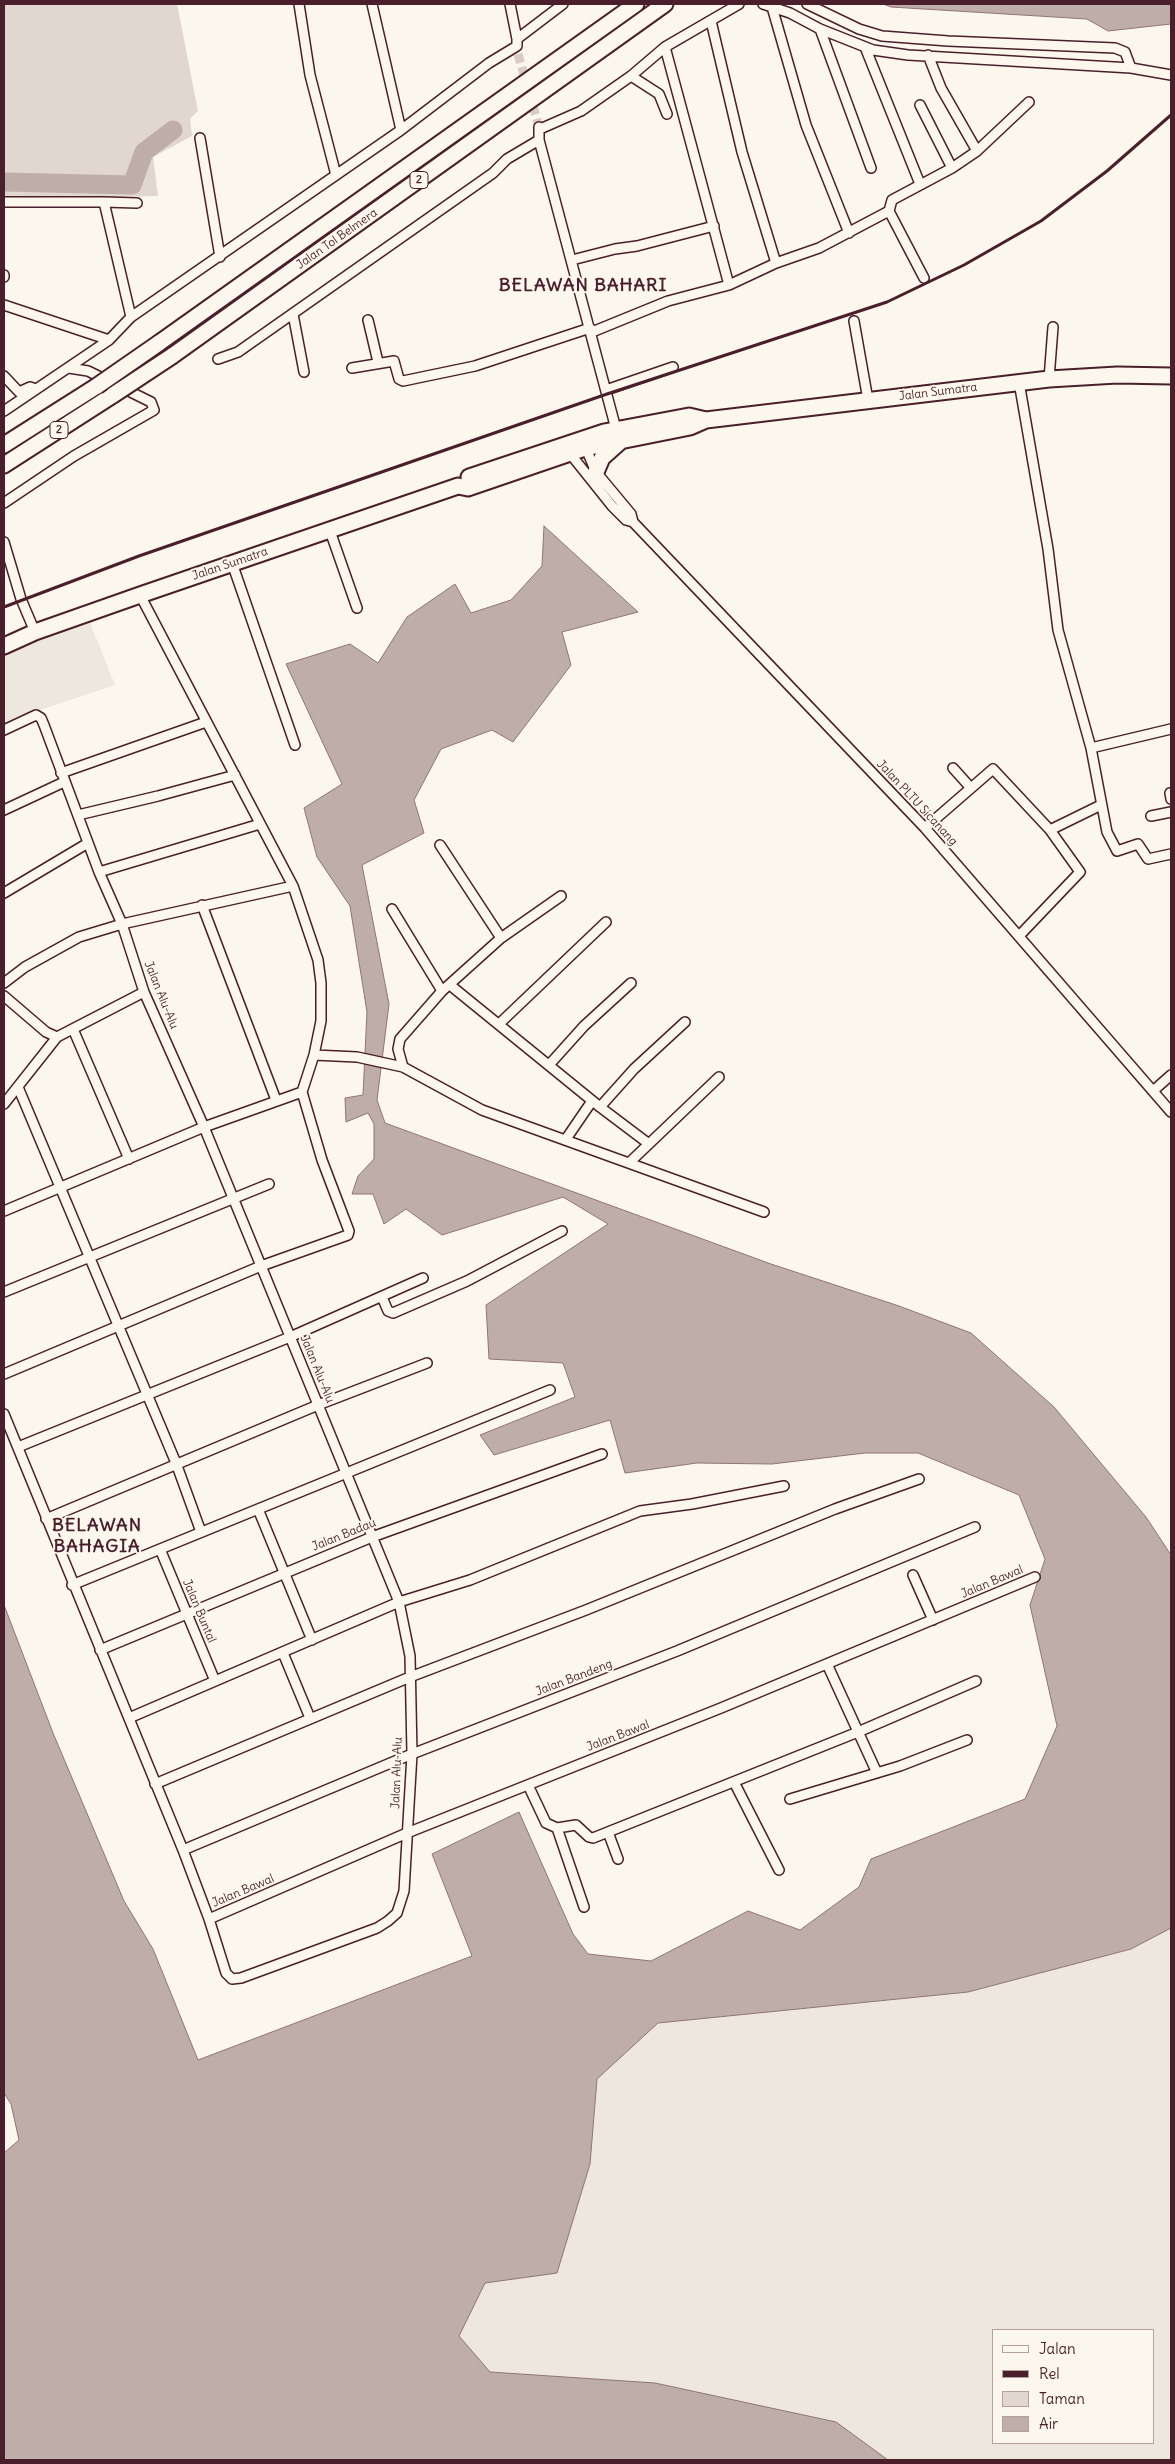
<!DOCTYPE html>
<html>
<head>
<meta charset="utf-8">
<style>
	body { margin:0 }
	#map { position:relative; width:1175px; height:2464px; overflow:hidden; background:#fbf7ec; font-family:Delius,sans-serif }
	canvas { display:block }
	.frame { position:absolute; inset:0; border:5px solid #4a1f2b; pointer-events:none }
	.legend { position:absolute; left:992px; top:2329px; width:162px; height:115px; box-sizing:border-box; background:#fbf7ec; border:1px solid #b4a19f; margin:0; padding:6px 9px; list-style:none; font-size:15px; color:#4a1f2b }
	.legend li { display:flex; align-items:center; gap:10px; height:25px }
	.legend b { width:25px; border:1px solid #b4a19f }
</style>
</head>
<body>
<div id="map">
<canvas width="1175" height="2464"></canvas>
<div class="frame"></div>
<ul class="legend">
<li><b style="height:6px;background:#fbf7ec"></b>Jalan</li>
<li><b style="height:6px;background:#4a1f2b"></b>Rel</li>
<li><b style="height:14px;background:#e2d7d0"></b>Taman</li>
<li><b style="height:14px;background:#bfadaa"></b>Air</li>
</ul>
</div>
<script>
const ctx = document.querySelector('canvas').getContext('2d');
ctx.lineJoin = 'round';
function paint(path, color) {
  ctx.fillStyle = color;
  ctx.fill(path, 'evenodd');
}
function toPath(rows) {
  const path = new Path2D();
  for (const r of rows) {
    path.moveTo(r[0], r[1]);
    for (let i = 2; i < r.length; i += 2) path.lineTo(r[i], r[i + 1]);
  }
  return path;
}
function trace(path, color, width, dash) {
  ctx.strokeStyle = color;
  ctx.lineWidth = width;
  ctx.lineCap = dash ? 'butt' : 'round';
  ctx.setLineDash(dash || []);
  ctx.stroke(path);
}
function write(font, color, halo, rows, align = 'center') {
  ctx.font = font + ' Delius,sans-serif';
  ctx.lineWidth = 4;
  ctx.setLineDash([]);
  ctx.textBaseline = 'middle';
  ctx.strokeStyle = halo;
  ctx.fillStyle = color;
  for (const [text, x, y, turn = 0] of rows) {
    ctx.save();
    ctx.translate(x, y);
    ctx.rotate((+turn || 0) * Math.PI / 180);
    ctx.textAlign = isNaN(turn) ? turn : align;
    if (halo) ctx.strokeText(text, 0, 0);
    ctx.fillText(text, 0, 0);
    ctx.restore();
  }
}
paint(toPath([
	[89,620,115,685,40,710,4,728,4,650],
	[1171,1881,1171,2460,848,2460,479,2395,427,2331,581,2067,678,1995],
	[994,2330,1154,2330,1154,2443,994,2443]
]), '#eee7de');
paint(toPath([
	[4,4,177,4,198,111,190,119,192,136,153,157,158,196,4,199]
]), '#e2d7d0');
const water = toPath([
	[883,4,1171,4,1171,24,1108,31,1087,19,891,7,883,4],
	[544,526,638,612,562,632,571,665,513,742,492,730,441,749,414,800,424,833,362,865,389,1004,377,1100,385,1123,771,1264,899,1306,971,1333,1054,1407,1146,1517,1171,1555,1171,1928,1131,1949,968,1992,658,2023,597,2079,590,2164,557,2273,485,2283,459,2336,490,2372,655,2383,836,2422,888,2460,4,2460,4,2153,19,2140,11,2104,4,2093,4,1605,53,1733,124,1901,153,1949,198,2060,472,1956,432,1854,519,1812,573,1934,588,1954,651,1961,748,1911,800,1930,859,1887,871,1859,1025,1799,1057,1726,1030,1605,1045,1559,1019,1495,918,1453,865,1453,772,1464,697,1463,625,1473,610,1420,494,1455,480,1435,575,1397,563,1363,489,1359,486,1305,608,1224,563,1197,442,1235,406,1209,384,1224,373,1194,352,1194,358,1176,374,1159,374,1124,368,1113,346,1122,345,1098,363,1095,367,1012,350,906,317,857,304,808,342,784,286,664,350,644,378,663,407,617,455,584,471,613,511,600,542,566,544,526]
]);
paint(water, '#bfadaa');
trace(water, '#907477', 1);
trace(toPath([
	[4,182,132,185,144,152,173,130]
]), '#bfadaa', 19);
trace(toPath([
	[518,54,539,127]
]), '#d8ccc5', 9, [9, 4.5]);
const street = toPath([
	[299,4,310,75,336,175],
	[372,4,401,130],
	[510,4,517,39],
	[763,4,790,13,820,29,873,50,908,55,1131,68,1171,75],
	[807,4,859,29,882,36,948,41,1115,48,1125,52,1131,68],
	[772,7,806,125,849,233],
	[711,21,742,152,776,263],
	[820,29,871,168],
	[665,47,729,285],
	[865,47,920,184],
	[928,55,941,88,977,151],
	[631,76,659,94,667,114],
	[920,105,952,168],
	[539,127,539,140,616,429],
	[540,129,581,111,631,76,665,47,739,4],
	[200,138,220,257],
	[4,202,104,202,131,317],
	[104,202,137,203],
	[889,211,892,200,952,168,977,151,1029,102],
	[572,260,615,249,637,246,714,226],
	[4,275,4,277],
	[4,305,109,340],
	[293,314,304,372],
	[368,320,378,362],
	[854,321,868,400],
	[592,332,668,301,729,285,776,263,819,248,889,211,924,278],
	[218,359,238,352,493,173,507,159,539,140],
	[352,368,394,361,399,379,403,381,475,366,590,328],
	[4,376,19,392,30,387,33,388],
	[1049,379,1053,327],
	[1019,382,1048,549,1058,630,1091,748,1107,832,1117,851,1138,844,1148,859,1171,854],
	[606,390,673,367],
	[4,411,109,340,131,317,401,130,489,63,517,46,517,39,563,4],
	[584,444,596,472,631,514,633,522,925,828,1171,1112],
	[568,451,612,506,626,520,633,522],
	[4,503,74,456,154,410,151,402,88,371,69,368],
	[330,531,357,608],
	[4,542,21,599,35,632],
	[232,563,295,745],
	[4,730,36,715,41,718,44,725,99,872,122,924,144,992,204,1127,399,1602,410,1656,412,1754,404,1891,397,1913,388,1921,377,1928,241,1978,232,1979,226,1973,209,1919,183,1850,4,1414],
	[1091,748,1171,729],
	[953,768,970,787],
	[61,773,206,722],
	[1170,793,1171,799],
	[4,810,64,782],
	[78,815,158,796,235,775],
	[1151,816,1171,812],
	[925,828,993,769,1050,830,1080,872,1019,936],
	[1050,830,1101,805],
	[440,845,501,938],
	[99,872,260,824],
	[4,893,88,843],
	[202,905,276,1100],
	[392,909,442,991],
	[4,983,25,967,79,937,122,924,293,886],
	[450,985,600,1107,649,1144],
	[4,996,46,1032,57,1037],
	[499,1024,606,922],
	[73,1029,129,1159],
	[314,1055,357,1057,403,1067,482,1110,764,1212],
	[549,1065,584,1026,631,983],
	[403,1067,398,1049,400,1039,442,991,501,938,561,896],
	[18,1087,176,1463,201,1532],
	[1153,1091,1171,1075],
	[4,1104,57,1037,144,992],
	[600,1107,634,1069,685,1022],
	[566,1139,592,1101],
	[630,1162,719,1077],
	[4,1211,204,1127,302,1092,314,1055,321,1021,321,983,318,960,293,886,140,595],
	[4,1292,269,1184],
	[382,1297,388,1311,393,1313,467,1281,562,1231],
	[4,1374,261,1266,348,1235,349,1231,322,1160,302,1092],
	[18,1447,290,1337,423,1278],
	[258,1509,312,1640],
	[46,1519,318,1405,427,1363],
	[160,1549,215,1681],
	[913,1575,933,1620],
	[72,1585,550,1390],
	[100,1650,372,1537,602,1454],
	[283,1653,310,1718],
	[827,1664,877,1773],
	[129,1718,399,1602,470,1580,640,1511,692,1504,784,1486],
	[734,1782,779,1870],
	[155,1784,410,1677,586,1610,835,1509,919,1479],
	[528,1785,546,1823,557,1828,576,1825,589,1837,593,1838,858,1732,976,1681],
	[790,1799,900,1766,967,1740],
	[557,1828,584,1907],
	[608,1832,618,1859],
	[183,1850,412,1754,677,1651,975,1527],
	[209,1919,407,1833,721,1708,1035,1577]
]);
const highway = toPath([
	[159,343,636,4],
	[172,356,665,4],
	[4,445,97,386],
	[4,465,113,395],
	[596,472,602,458,621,441],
	[469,477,604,432,689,416,706,420,1049,379,1117,375,1171,376],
	[4,646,35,632,140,595,458,486,468,488,585,448,690,427,706,420]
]);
trace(street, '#4a1f2b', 12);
trace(highway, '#4a1f2b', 19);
trace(street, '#fbf7ec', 9);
trace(highway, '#fbf7ec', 15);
trace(toPath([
	[4,607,139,556,607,394,887,302,964,265,1041,221,1107,171,1171,115]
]), '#4a1f2b', 3);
const highwayBridge = toPath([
	[97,386,159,343],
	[113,395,172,356]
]);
trace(highwayBridge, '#4a1f2b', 19, []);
trace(highwayBridge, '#fbf7ec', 15);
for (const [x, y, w] of [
	[419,180,18],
	[59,430,18]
]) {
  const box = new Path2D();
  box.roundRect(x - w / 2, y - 8.5, w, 17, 4);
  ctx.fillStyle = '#fbf7ec';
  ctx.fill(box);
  trace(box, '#4a1f2b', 1);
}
write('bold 11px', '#4a1f2b', null, [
	["2",419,180],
	["2",59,430]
]);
write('12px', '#4a1f2b', '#fbf7ec', [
	["Jalan Tol Belmera",337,239,-35],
	["Jalan Sumatra",938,392,-7],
	["Jalan Sumatra",230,564,-19],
	["Jalan PLTU Sicanang",917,803,47],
	["Jalan Alu-Alu",161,995,68],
	["Jalan Alu-Alu",317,1369,68],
	["Jalan Badau",344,1535,-22],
	["Jalan Bawal",992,1582,-23],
	["Jalan Buntal",199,1611,67],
	["Jalan Bandeng",574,1678,-21],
	["Jalan Bawal",618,1736,-21],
	["Jalan Alu-Alu",397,1773,-88],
	["Jalan Bawal",243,1891,-23]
]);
ctx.letterSpacing = '1px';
write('bold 18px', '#4a1f2b', '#fbf7ec', [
	["BELAWAN BAHARI",583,286],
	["BELAWAN",97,1526],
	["BAHAGIA",97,1547]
]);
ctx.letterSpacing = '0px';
</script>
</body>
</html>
